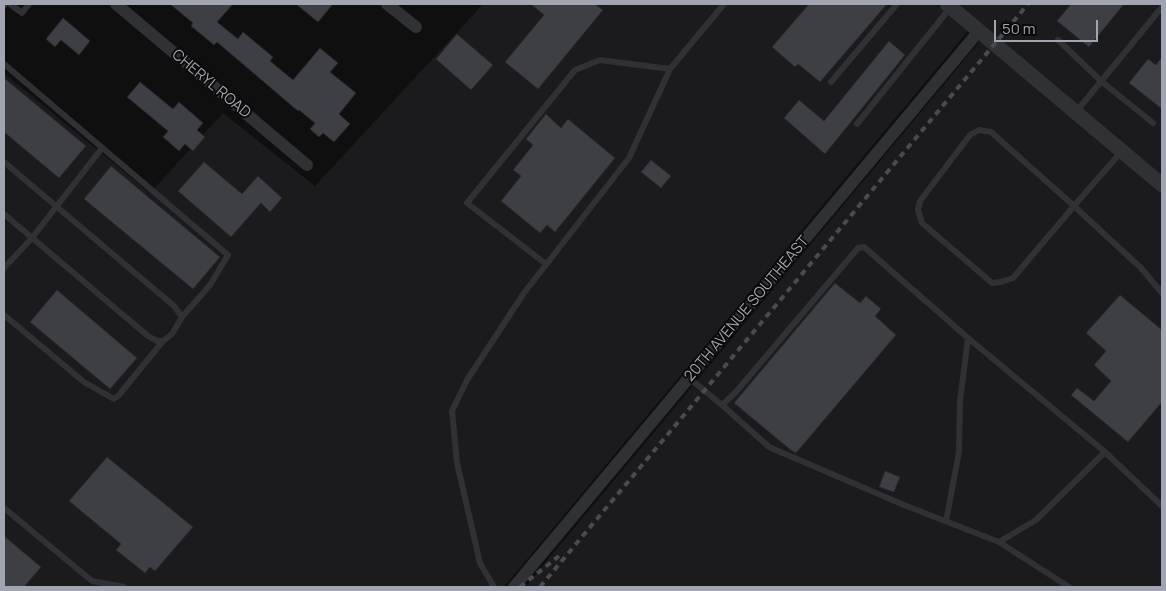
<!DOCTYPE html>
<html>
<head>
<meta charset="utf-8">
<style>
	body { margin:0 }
	#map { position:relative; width:1166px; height:591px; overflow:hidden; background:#0f0f10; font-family:Manrope,sans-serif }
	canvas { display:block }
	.frame { position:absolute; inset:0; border:5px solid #a1a4b1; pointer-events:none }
	.scale { position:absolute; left:994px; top:20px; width:104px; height:22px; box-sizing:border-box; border:2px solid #a1a4b1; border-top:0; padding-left:6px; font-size:15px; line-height:18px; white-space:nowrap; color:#a1a4b1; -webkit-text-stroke:4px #0a0a0b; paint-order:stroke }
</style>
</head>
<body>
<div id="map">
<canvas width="1166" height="591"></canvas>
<div class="frame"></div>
<div class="scale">50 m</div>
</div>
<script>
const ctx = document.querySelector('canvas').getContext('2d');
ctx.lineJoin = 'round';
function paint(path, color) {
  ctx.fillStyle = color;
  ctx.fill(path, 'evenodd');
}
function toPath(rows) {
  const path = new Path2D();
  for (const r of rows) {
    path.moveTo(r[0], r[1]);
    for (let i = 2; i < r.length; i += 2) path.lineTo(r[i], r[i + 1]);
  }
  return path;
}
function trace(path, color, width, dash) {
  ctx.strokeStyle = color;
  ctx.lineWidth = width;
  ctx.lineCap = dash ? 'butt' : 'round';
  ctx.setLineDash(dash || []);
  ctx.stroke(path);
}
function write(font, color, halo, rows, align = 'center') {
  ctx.font = font + ' Manrope,sans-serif';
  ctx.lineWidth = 4;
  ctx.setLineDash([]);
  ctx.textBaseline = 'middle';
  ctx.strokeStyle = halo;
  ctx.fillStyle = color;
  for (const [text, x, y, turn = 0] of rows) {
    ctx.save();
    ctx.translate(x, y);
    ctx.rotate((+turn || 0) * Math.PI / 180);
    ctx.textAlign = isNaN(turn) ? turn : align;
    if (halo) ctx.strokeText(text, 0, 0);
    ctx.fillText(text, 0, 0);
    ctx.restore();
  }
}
paint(toPath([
	[483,4,936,4,968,31,504,587,4,587,4,73,150,193,223,113,315,186],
	[958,4,1162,4,1162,176],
	[980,41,1162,195,1162,587,525,587]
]), '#1b1b1d');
const building = toPath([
	[170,4,233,4,217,22,238,39,243,32,273,57,270,61,293,80,320,48,338,63,330,72,356,93,339,114,350,124,334,142,323,133,319,137,310,129,315,123,299,110,298,111,217,42,214,45,191,26,193,23,170,4],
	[296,4,333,4,318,22,296,4],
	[531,4,595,4,603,10,538,89,505,62,544,15,531,4],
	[809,4,887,4,820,82,798,64,795,67,772,47,809,4],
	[1071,4,1124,4,1089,47,1057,21,1071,4],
	[63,18,90,41,79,55,61,40,55,47,46,39,63,18],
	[457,34,493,65,471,90,436,59,457,34],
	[889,41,905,55,825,154,784,118,799,100,824,121,889,41],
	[1162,57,1162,109,1129,83,1148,59,1156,65,1162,57],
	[4,78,86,146,59,178,4,132,4,78],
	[140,82,173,109,179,102,203,123,197,130,205,137,193,151,185,144,179,151,163,137,168,131,127,97,140,82],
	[546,114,561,128,568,119,615,158,555,232,547,225,540,233,501,201,521,176,513,170,533,145,526,139,546,114],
	[651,160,671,176,661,188,641,172,651,160],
	[204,162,242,194,258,176,282,198,270,212,261,203,231,237,178,191,204,162],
	[111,166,220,257,193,289,84,199,111,166],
	[835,283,860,303,866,296,881,309,875,316,896,335,796,453,792,451,734,403,835,283],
	[57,290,137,358,110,389,30,322,57,290],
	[1120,295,1162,330,1162,402,1128,442,1071,395,1077,388,1094,401,1111,381,1094,365,1106,351,1086,333,1120,295],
	[107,457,193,527,155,571,150,567,145,573,116,550,121,544,69,501,107,457],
	[885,471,900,477,894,492,879,487,885,471],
	[4,536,41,567,24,587,4,587,4,536]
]);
paint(building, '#3e3f44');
trace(building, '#29292c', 1);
trace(toPath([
	[10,4,22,13,29,4],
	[4,6,5,4],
	[1058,40,1101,81,1153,123],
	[4,64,228,255,210,285,182,317],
	[831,82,897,4],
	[1076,112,1162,7],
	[857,124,950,8],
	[1121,152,1074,206,991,132,979,130,970,135,920,201,918,210,922,223,992,283,1001,282,1013,278,1074,206,1141,268,1162,293],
	[4,162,174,306,182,317,172,334,163,341,157,341,148,336,4,214],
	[546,264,467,203,575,70,600,60,670,69],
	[4,268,32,238,102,148],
	[4,315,84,382,114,399,119,395,163,341],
	[689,378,722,405,769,447,904,505,999,542,1036,520,1105,452],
	[722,405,735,393,858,248,864,247,968,338,1105,452,1162,506],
	[4,508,92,581,124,587],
	[946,521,959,452,960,401,968,338],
	[999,542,1069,587],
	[494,587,480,563,457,463,452,411,467,380,524,293,629,158,670,69,724,4]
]), '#303135', 6);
trace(toPath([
	[116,4,307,165],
	[387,4,416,27],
	[514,587,979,31]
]), '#303135', 12);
trace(toPath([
	[947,4,1162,185]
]), '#303135', 15);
trace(toPath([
	[520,587,559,556],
	[540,587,1028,4]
]), '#494b50', 4, [6, 5]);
write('15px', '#a1a4b1', '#0a0a0b', [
	["CHERYL ROAD",211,84,40],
	["20TH AVENUE SOUTHEAST",747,309,-50]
]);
</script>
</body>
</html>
